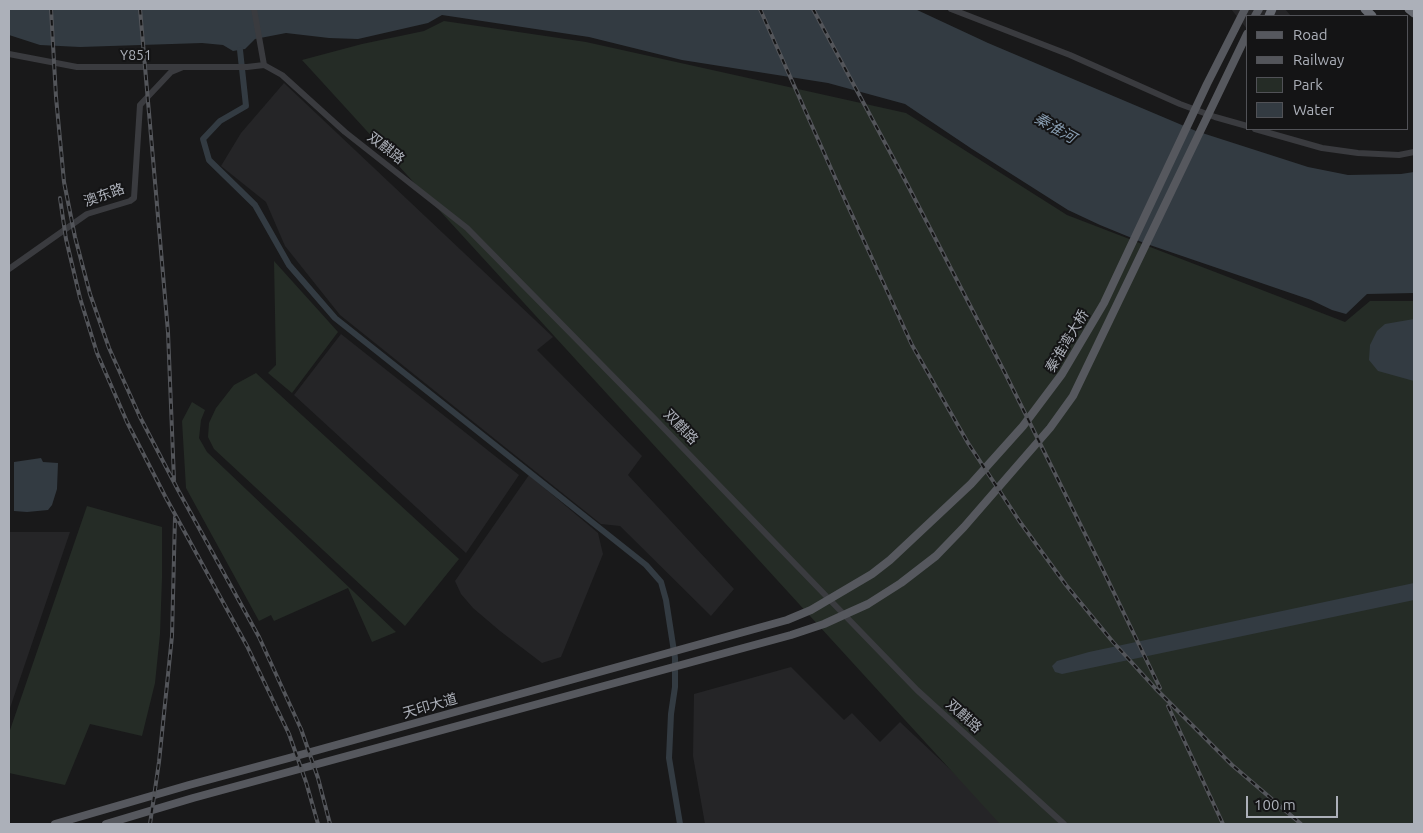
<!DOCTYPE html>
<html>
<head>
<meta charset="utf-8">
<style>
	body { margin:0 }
	#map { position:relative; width:1423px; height:833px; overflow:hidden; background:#19191a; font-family:Ubuntu,sans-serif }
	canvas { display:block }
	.frame { position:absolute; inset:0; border:10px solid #acb0b9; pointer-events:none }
	.legend { position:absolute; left:1246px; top:15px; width:162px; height:115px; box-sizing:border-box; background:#141415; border:1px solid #515257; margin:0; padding:6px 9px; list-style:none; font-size:15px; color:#acb0b9 }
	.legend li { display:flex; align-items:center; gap:10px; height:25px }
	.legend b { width:25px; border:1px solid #515257 }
	.scale { position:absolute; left:1246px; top:796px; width:92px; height:22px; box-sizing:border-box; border:2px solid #acb0b9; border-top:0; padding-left:6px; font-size:15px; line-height:18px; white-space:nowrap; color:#acb0b9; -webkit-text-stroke:4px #141415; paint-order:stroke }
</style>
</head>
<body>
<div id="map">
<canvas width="1423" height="833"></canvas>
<div class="frame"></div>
<ul class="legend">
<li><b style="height:6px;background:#56585e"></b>Road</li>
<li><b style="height:6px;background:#53555a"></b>Railway</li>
<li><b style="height:14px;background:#252c26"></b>Park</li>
<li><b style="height:14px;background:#333b42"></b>Water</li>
</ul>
<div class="scale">100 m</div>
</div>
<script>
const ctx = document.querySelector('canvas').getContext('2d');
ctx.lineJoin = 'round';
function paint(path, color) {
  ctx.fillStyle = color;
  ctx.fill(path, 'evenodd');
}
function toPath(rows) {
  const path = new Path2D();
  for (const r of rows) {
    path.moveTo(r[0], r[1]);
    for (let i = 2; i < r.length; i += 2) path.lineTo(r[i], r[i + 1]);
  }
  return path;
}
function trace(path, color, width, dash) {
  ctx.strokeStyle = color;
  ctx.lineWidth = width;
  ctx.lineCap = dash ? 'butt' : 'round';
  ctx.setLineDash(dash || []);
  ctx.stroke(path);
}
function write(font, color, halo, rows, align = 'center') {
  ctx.font = font + ' Ubuntu,"Noto Sans SC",sans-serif';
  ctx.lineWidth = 4;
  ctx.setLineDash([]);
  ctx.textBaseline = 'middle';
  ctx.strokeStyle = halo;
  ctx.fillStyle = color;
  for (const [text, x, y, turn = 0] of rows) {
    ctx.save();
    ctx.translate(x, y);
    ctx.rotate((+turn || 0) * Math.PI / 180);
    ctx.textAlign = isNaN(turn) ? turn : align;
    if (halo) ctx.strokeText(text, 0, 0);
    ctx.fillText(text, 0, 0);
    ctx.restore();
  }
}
paint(toPath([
	[1231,9,1285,9,1291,16,1247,16,1247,29],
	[284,83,553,337,537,350,642,456,628,475,734,589,711,616,620,526,601,524,340,315,285,246,266,202,221,166,241,133],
	[341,334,519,475,466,553,294,395],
	[529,475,598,533,603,554,561,657,542,663,500,631,473,608,461,594,455,581],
	[9,532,70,532,9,711],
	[791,667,844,720,852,713,880,742,900,722,987,804,1028,824,705,824,693,756,694,694]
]), '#252527');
paint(toPath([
	[444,21,586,42,906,113,1067,215,1345,322,1370,301,1414,301,1414,824,1000,824,302,60,362,44,424,31],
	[274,261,338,332,292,393,268,373,276,365],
	[256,373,459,559,405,626,214,449,208,437,209,423,216,408,234,385],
	[192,402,205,410,201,420,199,438,207,452,396,632,372,642,348,588,274,621,271,615,259,621,186,488,182,421],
	[87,506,162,527,162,578,160,634,155,683,142,736,90,724,65,785,9,773,9,733]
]), '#252c26');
paint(toPath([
	[9,9,915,9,988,43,1196,131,1308,167,1348,175,1401,174,1414,172,1414,293,1367,294,1346,314,1332,310,1311,300,1144,243,1100,225,1068,210,972,149,905,104,828,83,682,60,589,37,442,15,428,23,358,39,329,38,286,33,255,39,245,49,233,51,223,45,202,43,80,47,40,45,9,35],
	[1414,319,1414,381,1378,371,1369,360,1370,345,1377,331,1385,324],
	[41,458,43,462,58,463,57,489,52,505,48,510,27,512,14,511,14,462],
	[1414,583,1414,600,1062,674,1055,672,1052,666,1057,661,1089,652]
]), '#333b42');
trace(toPath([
	[240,50,246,106,220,121,203,139,209,160,255,205,289,265,335,318,646,565,661,582,666,600,675,658,675,687,671,714,669,758,680,824]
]), '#333b42', 6);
trace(toPath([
	[254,9,264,65],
	[951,9,1070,55,1180,104,1215,117,1247,126],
	[9,54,77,67,247,67,264,65],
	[264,65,282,75,345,132,467,228,653,417,917,690,1064,824],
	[1255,129,1322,148,1358,153,1399,155,1414,152],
	[9,269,87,214,130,201,134,198,140,105,171,72,183,67]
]), '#3a3b3f', 6);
trace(toPath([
	[1255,16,1259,9],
	[55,824,189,785,289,758,787,620,811,610,872,574,890,560,971,484,1023,426,1062,374,1104,303,1207,84,1245,9],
	[106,824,193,798,791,635,824,624,848,613,868,604,901,583,936,556,964,527,1050,428,1073,396,1247,34]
]), '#56585e', 8);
trace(toPath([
	[1365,9,1372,16],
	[1409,9,1414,13],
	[1269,16,1272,9]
]), '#666970', 9);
const rail = toPath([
	[51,9,56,97,64,182,75,237,90,294,109,348,140,417,178,490,259,637,301,729,318,778,330,824],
	[140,9,168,332,174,480],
	[760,9,841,191,912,345,968,443,1020,522,1066,585,1113,642,1155,688,1232,765,1301,824],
	[813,9,905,180,1005,373,1102,568,1160,688],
	[60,198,66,239,80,298,97,353,127,422,165,496,247,646,289,734,306,782,318,824],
	[1168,706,1223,824],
	[150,824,159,762,172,636,175,517]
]);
trace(rail, '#53555a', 4);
trace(rail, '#141415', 2, [5.5]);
write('14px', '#acb0b9', '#141415', [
	["Y851",136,55],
	["双麒路",386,148,38],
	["澳东路",104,195,-20],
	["秦淮湾大桥",1067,341,-59],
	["双麒路",681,427,46],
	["天印大道",430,706,-16],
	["双麒路",964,716,42]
]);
write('italic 15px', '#879cb0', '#141415', [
	["秦淮河",1055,128,30]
]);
</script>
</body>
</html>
